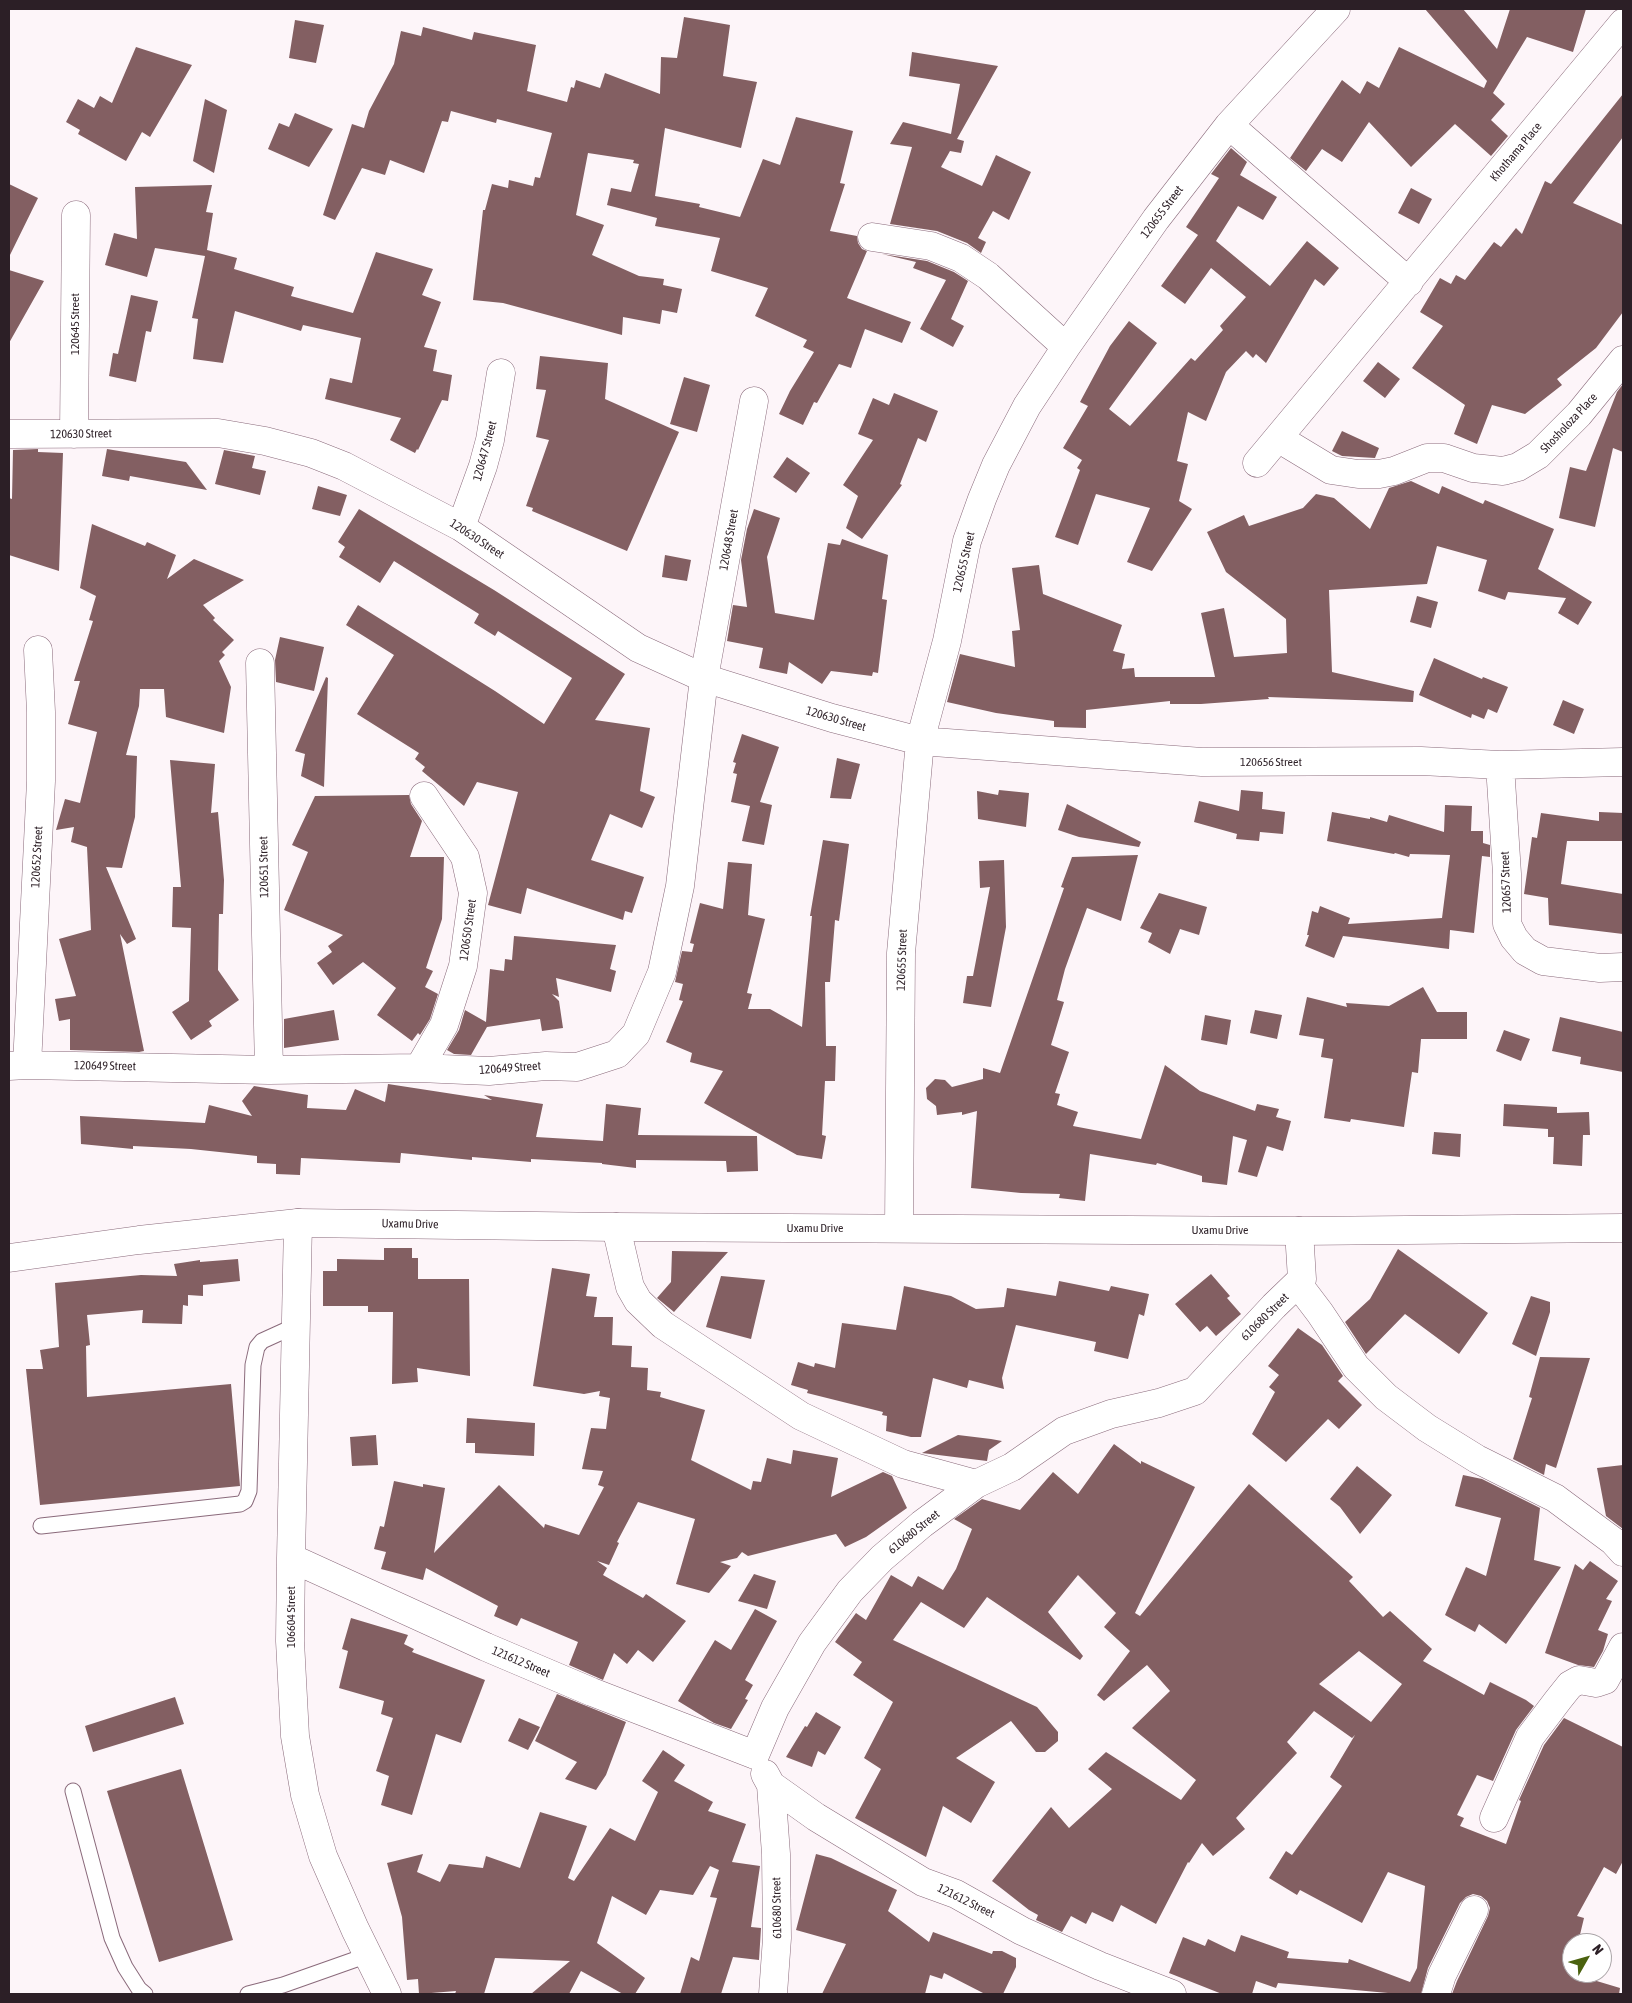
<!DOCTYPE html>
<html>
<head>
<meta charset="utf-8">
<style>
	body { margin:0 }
	#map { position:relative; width:1632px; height:2003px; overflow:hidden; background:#fdf5f9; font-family:"Asap Condensed",sans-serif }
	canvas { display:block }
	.frame { position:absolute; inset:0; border:10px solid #2c1f26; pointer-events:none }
	.north { position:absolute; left:1562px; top:1933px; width:50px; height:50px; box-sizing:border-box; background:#fff; border:1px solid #aba5a8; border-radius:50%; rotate:52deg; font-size:14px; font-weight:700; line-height:20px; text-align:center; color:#2c1f26 }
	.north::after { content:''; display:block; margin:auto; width:18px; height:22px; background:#4b620f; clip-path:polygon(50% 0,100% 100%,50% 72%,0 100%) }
</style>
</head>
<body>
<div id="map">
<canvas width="1632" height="2003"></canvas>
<div class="frame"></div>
<div class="north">N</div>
</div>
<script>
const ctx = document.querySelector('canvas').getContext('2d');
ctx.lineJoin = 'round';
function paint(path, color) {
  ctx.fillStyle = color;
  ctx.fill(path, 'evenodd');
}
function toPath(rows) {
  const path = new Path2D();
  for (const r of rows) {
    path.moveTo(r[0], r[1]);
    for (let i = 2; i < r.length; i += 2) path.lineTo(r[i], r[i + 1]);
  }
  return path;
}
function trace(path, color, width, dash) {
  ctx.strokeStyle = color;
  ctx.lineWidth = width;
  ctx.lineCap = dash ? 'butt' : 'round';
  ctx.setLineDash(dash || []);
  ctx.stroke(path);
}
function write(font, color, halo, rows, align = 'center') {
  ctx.font = font + ' "Asap Condensed",sans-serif';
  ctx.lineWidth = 5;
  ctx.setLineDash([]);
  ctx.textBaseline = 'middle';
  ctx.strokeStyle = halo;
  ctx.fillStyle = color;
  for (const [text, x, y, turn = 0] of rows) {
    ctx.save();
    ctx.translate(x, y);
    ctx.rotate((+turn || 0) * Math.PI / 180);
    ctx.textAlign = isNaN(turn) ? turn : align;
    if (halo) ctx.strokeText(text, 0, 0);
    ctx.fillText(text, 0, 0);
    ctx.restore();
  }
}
paint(toPath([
	[1425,9,1463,9,1497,49,1510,9,1586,9,1573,52,1527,37,1493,93,1505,104,1491,120,1508,136,1491,156,1455,124,1411,167,1369,122,1342,162,1322,149,1306,171,1290,158,1342,80,1360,94,1367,81,1379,88,1399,47,1484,88,1487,81],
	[684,17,730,25,723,76,757,82,741,148,665,128,655,196,700,204,699,207,740,217,763,159,780,165,796,117,853,131,840,183,845,184,830,231,857,236,858,243,862,249,867,251,847,298,911,322,902,343,865,329,851,368,839,364,817,403,814,402,803,425,779,414,790,391,814,352,803,347,807,340,755,316,768,288,711,271,720,238,655,226,657,218,607,205,611,188,631,192,639,164,633,163,634,160,588,153,576,215,604,225,592,255,639,276,664,279,663,285,682,289,677,313,662,310,660,324,623,317,622,335,503,303,473,300,483,210,485,210,492,184,508,188,509,180,533,186,535,177,540,178,552,133,497,119,496,123,451,111,448,122,442,121,424,173,390,160,385,175,362,168,335,220,323,215,352,124,364,128,369,111,394,64,401,31,421,36,423,27,472,40,474,32,536,45,527,91,567,102,571,87,574,88,576,80,600,88,605,73,660,94,661,57,677,58],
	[295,20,324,25,316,63,289,58],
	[136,47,192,65,150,137,142,132,126,161,78,134,80,130,66,122,78,99,94,108,100,96,112,103],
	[912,52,998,66,957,139,964,141,961,153,950,151,941,167,982,186,996,155,1031,172,1009,220,993,211,978,238,986,242,981,253,967,243,937,231,890,224,912,147,890,144,903,122,951,134,960,84,909,76],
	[1623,94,1623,137,1573,203,1623,225,1623,312,1596,348,1557,379,1562,385,1525,414,1492,405,1477,444,1454,434,1465,405,1412,368,1443,326,1420,312,1440,278,1451,284,1456,275,1465,280,1494,242,1501,247,1516,228,1522,234,1545,181,1551,184],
	[205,99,227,110,214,173,193,161],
	[295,113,333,129,309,167,268,149,279,123,289,127],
	[1231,148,1247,162,1240,175,1277,197,1263,220,1238,206,1216,241,1270,286,1307,241,1339,268,1324,286,1315,279,1266,363,1256,354,1253,358,1246,351,1226,372,1206,421,1188,412,1177,461,1188,464,1179,501,1192,509,1152,571,1127,562,1150,508,1096,494,1078,545,1055,537,1080,470,1077,468,1082,460,1063,448,1088,406,1080,402,1110,346,1129,321,1157,343,1109,409,1130,426,1191,358,1195,361,1223,330,1220,326,1246,297,1211,268,1185,304,1161,286,1198,235,1186,227,1219,178,1211,174],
	[9,184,38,198,9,257],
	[212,185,206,212,213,213,207,250,237,258,234,269,294,287,291,296,353,313,376,252,433,269,422,295,441,302,424,347,437,350,433,371,452,375,448,401,442,400,418,450,417,449,415,453,390,440,401,418,325,399,330,378,352,383,361,338,303,325,301,331,235,311,223,363,193,359,198,319,192,318,205,256,155,248,147,277,105,265,114,233,137,239,135,187],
	[1411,188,1432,199,1419,224,1398,213],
	[882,254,927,261,954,272,968,281,951,319,964,326,953,347,920,329,946,280,913,268,916,262],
	[9,270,44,281,9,343],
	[131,295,158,301,151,332,146,331,136,382,109,376,113,353,118,354],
	[540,356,608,363,605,399,679,432,627,551,532,511,533,508,526,506,549,440,536,437,546,390,536,389],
	[1378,362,1400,379,1385,398,1363,381],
	[684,377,710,385,697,432,670,424],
	[1623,384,1623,452,1613,448,1595,527,1559,518,1570,467,1586,471,1617,392],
	[894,393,938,411,926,442,918,438,900,484,902,485,862,539,846,528,858,496,843,485,873,440,858,434,873,398,889,405],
	[1342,431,1379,448,1375,458,1342,456,1332,451],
	[38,449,38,452,63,453,59,571,9,555,9,498,12,499,13,450],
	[107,449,186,462,207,490,130,476,129,481,102,476],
	[224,450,255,456,252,468,266,471,260,495,215,484],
	[787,457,810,473,796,493,773,477],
	[1411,481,1439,494,1442,486,1483,504,1485,500,1554,529,1538,569,1592,602,1578,625,1558,613,1566,598,1508,592,1505,600,1478,591,1487,560,1437,546,1427,584,1329,590,1332,672,1414,691,1413,702,1268,697,1269,699,1201,704,1170,704,1170,701,1086,710,1086,728,1054,727,1054,721,996,713,947,702,960,654,1015,667,1012,631,1020,630,1012,568,1039,565,1043,594,1122,625,1113,651,1125,654,1122,669,1134,668,1135,677,1215,677,1201,613,1224,608,1234,657,1287,653,1286,619,1226,572,1207,532,1244,515,1249,526,1303,508,1316,494,1334,498,1370,529,1389,488],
	[318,486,347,495,340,516,312,509],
	[359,509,494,590,625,674,595,720,650,728,640,791,655,797,642,828,610,814,591,860,644,877,632,913,625,911,623,920,527,888,521,914,488,905,518,792,477,782,464,806,422,771,425,767,415,759,419,753,357,714,394,655,346,625,358,605,495,691,544,724,572,678,498,631,495,636,474,623,479,614,394,561,380,583,339,557,345,547,338,542],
	[754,509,780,518,767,557,775,613,814,620,828,543,840,545,842,539,888,555,882,599,887,600,878,673,873,672,872,676,831,671,822,684,789,662,787,674,759,668,763,648,727,641,733,605,747,607,741,560,747,529],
	[92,524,145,546,147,542,176,555,167,579,194,559,244,580,203,605,215,618,213,620,234,640,222,652,225,655,219,661,231,687,224,733,166,717,164,689,140,689,139,706,126,755,137,756,135,817,122,868,106,867,136,939,127,944,120,934,144,1051,139,1052,70,1050,70,1019,59,1021,55,999,76,996,59,939,91,930,87,847,71,842,74,827,56,830,65,799,80,803,97,732,68,724,80,681,74,681,93,621,89,620,96,596,80,588],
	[665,555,691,560,687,581,662,577],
	[1417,596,1438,602,1431,628,1410,622],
	[280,637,324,647,314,691,276,682,275,660],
	[1434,658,1482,679,1483,677,1508,687,1497,713,1488,709,1484,719,1472,714,1471,718,1419,695],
	[326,677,328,678,324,787,301,776,305,754,295,751],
	[1563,700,1584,709,1574,734,1553,725],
	[742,734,779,747,760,802,772,805,764,845,742,841,750,806,731,802,737,774,733,773,736,763,733,762],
	[837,758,860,764,851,799,830,798],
	[170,760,215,764,211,813,218,812,224,880,223,914,219,914,218,970,239,1000,209,1021,212,1026,191,1040,172,1012,189,1001,191,928,172,927,173,887,181,887],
	[999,790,1029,793,1026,827,978,819,977,791,998,795],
	[1241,790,1263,792,1262,809,1285,812,1283,834,1260,832,1259,841,1236,839,1237,834,1194,822,1199,801,1239,811],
	[409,795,411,804,422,821,410,857,444,857,442,919,426,968,433,971,425,987,438,994,430,1019,420,1035,418,1033,412,1041,377,1015,396,988,363,962,333,985,317,963,332,952,328,946,343,935,284,910,308,852,292,845,315,796],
	[1067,804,1141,842,1139,847,1079,837,1058,830],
	[1445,805,1472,806,1471,831,1483,831,1483,843,1490,845,1490,857,1482,856,1474,933,1450,930,1449,949,1343,936,1334,958,1305,946,1309,935,1307,935,1312,911,1318,913,1320,906,1350,918,1348,924,1442,918,1450,855,1410,854,1409,857,1395,853,1394,854,1327,841,1332,812,1370,819,1370,817,1387,822,1389,815,1444,832],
	[1599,812,1623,813,1623,841,1567,841,1561,884,1623,894,1623,934,1549,925,1548,898,1524,894,1532,837,1537,838,1541,813,1599,821],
	[823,840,849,844,839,921,835,920,830,982,825,982,826,1046,836,1046,835,1081,825,1081,822,1135,826,1136,822,1159,797,1155,704,1103,723,1071,690,1062,692,1053,666,1042,683,1001,679,1000,683,984,675,982,682,951,692,952,694,944,690,943,700,903,723,909,728,862,752,864,748,915,765,919,747,993,752,994,748,1009,770,1009,802,1027,812,916,810,916],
	[1138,855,1121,921,1087,908,1065,969,1057,1000,1064,1002,1051,1045,1069,1052,1055,1093,1060,1094,1057,1105,1078,1112,1073,1126,1141,1139,1165,1065,1200,1091,1255,1111,1257,1104,1279,1109,1276,1117,1291,1121,1283,1151,1267,1146,1257,1177,1238,1172,1247,1140,1233,1136,1227,1185,1202,1182,1202,1176,1157,1163,1156,1165,1090,1154,1085,1201,1059,1198,1060,1194,1021,1193,971,1188,977,1111,962,1115,962,1112,937,1115,936,1106,927,1099,926,1088,935,1079,945,1080,952,1087,983,1079,983,1068,1000,1073,1064,888,1061,887,1072,857],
	[1004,860,1006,927,991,1007,963,1003,967,976,973,976,990,887,980,888,979,861],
	[1159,893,1207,907,1199,935,1180,929,1170,954,1148,942,1152,933,1140,928],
	[514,936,616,945,610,969,616,971,611,992,556,978,559,997,552,994,559,1001,563,1028,542,1031,540,1019,487,1027,471,1055,454,1054,447,1050,459,1030,465,1010,486,1022,490,969,504,971,505,959,512,960],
	[1423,987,1437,1012,1467,1012,1467,1039,1421,1039,1418,1073,1412,1072,1404,1127,1351,1119,1350,1122,1324,1118,1333,1059,1321,1057,1324,1039,1299,1035,1307,997,1347,1007,1346,1003,1389,1006],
	[334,1010,339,1040,284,1048,284,1019],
	[1255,1010,1282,1015,1277,1039,1250,1033],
	[1205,1015,1231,1020,1227,1045,1201,1040],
	[1560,1017,1623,1032,1623,1072,1580,1064,1581,1057,1552,1051],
	[1504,1030,1530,1039,1521,1061,1496,1051],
	[388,1084,492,1100,484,1095,543,1104,536,1137,603,1141,606,1104,641,1108,638,1135,757,1136,758,1171,727,1172,726,1161,636,1160,636,1168,602,1164,602,1163,531,1159,531,1162,472,1157,472,1160,401,1153,400,1163,301,1158,300,1175,276,1174,276,1164,257,1163,257,1156,191,1149,133,1146,133,1149,81,1144,80,1116,205,1123,209,1105,252,1116,242,1101,254,1086,308,1095,307,1108,346,1110,355,1089,385,1102],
	[1504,1104,1557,1107,1557,1113,1589,1112,1590,1135,1583,1135,1582,1166,1553,1164,1554,1137,1548,1137,1548,1129,1503,1126],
	[1434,1132,1461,1134,1460,1157,1432,1154],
	[384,1248,412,1248,412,1258,418,1258,418,1279,469,1279,470,1376,417,1368,418,1382,392,1384,393,1312,368,1312,368,1306,323,1306,323,1271,337,1271,337,1259,384,1260],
	[1398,1249,1488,1313,1459,1354,1405,1314,1366,1354,1345,1322,1370,1299],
	[672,1251,728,1252,674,1312,657,1298,671,1282],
	[238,1259,240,1281,203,1285,203,1296,188,1295,188,1306,183,1305,182,1324,142,1323,143,1310,87,1315,90,1345,86,1346,87,1397,231,1384,240,1486,40,1505,26,1369,43,1369,40,1350,59,1347,55,1283,141,1275,177,1276,174,1264,200,1260,200,1262],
	[552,1268,590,1274,586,1296,597,1297,594,1317,613,1317,612,1345,632,1346,631,1367,648,1368,647,1390,661,1392,660,1397,705,1410,691,1460,751,1490,753,1481,761,1482,767,1458,791,1464,793,1450,838,1458,831,1497,883,1472,892,1476,907,1508,866,1537,845,1547,836,1534,748,1556,742,1552,737,1558,720,1562,731,1566,709,1593,676,1584,695,1519,638,1502,617,1542,619,1543,609,1565,597,1561,607,1568,603,1575,643,1598,646,1594,686,1621,653,1662,638,1650,627,1664,614,1653,603,1680,569,1665,578,1642,521,1618,517,1626,494,1616,498,1606,426,1568,423,1580,381,1569,386,1552,374,1549,380,1526,384,1527,394,1481,423,1487,423,1484,445,1488,434,1553,499,1485,544,1528,545,1524,579,1535,604,1487,598,1485,603,1471,582,1469,591,1428,606,1429,610,1398,599,1396,600,1391,584,1394,533,1386],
	[1211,1274,1230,1296,1227,1298,1241,1314,1216,1336,1207,1326,1200,1332,1175,1304],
	[721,1276,765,1280,751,1339,706,1327],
	[1059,1281,1109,1291,1111,1286,1149,1294,1144,1316,1139,1314,1128,1359,1094,1351,1096,1342,1016,1325,1002,1378,1004,1389,969,1380,967,1388,933,1378,921,1437,911,1437,886,1431,887,1416,882,1415,883,1412,807,1393,808,1390,791,1385,798,1362,814,1367,815,1363,835,1368,842,1323,896,1330,904,1286,951,1296,976,1309,1004,1307,1007,1288,1056,1296],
	[1531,1296,1550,1302,1550,1312,1536,1356,1512,1344],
	[1298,1328,1322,1345,1343,1376,1338,1381,1362,1405,1339,1429,1328,1419,1286,1462,1252,1434,1275,1392,1269,1387,1279,1375,1268,1366],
	[1540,1357,1590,1358,1556,1468,1546,1464,1544,1475,1513,1459,1532,1398,1529,1397],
	[467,1418,535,1423,534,1456,475,1453,475,1443,466,1443],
	[376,1435,378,1465,352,1466,350,1437],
	[958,1435,991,1439,1002,1441,989,1450,987,1461,922,1453],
	[1114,1444,1141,1464,1141,1461,1195,1487,1135,1613,1140,1616,1249,1484,1353,1577,1349,1581,1383,1617,1390,1611,1432,1649,1423,1661,1484,1695,1490,1682,1526,1700,1534,1706,1516,1730,1493,1781,1477,1775,1457,1815,1464,1818,1460,1826,1506,1844,1521,1801,1519,1800,1544,1745,1564,1718,1623,1747,1623,1861,1616,1874,1604,1867,1577,1916,1584,1918,1578,1943,1572,1943,1570,1973,1620,1988,1619,1994,1452,1994,1457,1981,1488,1916,1490,1908,1487,1901,1481,1896,1473,1894,1466,1897,1460,1903,1428,1968,1421,1994,1399,1994,1278,1983,1276,1988,1256,1981,1252,1994,1222,1994,1169,1973,1183,1937,1205,1946,1208,1939,1235,1952,1241,1935,1289,1952,1287,1958,1348,1963,1349,1959,1410,1982,1417,1968,1425,1886,1388,1872,1362,1923,1300,1890,1297,1895,1269,1878,1286,1851,1292,1855,1342,1786,1330,1777,1355,1735,1352,1738,1314,1711,1287,1742,1297,1753,1236,1818,1245,1829,1213,1856,1202,1843,1189,1863,1188,1862,1156,1924,1121,1905,1113,1922,1092,1912,1086,1924,1071,1916,1062,1932,1036,1920,1038,1915,1029,1910,992,1881,1051,1807,1069,1828,1112,1789,1088,1769,1106,1752,1181,1800,1196,1780,1132,1728,1170,1691,1147,1665,1104,1701,1097,1695,1130,1651,1104,1627,1116,1613,1078,1575,1048,1612,1083,1656,1080,1660,987,1597,964,1628,921,1602,893,1640,1037,1707,1058,1732,1058,1741,1045,1752,1036,1752,1011,1721,956,1758,995,1782,971,1823,943,1806,926,1857,855,1818,881,1769,864,1758,893,1702,853,1675,862,1662,835,1642,856,1613,866,1620,891,1575,912,1587,918,1576,943,1590,956,1569,972,1529,954,1519,982,1499,1020,1510,1053,1472,1078,1494],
	[1359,1651,1402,1684,1371,1722,1319,1684],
	[1623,1465,1623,1529,1606,1516,1597,1468],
	[1357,1466,1392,1495,1360,1534,1340,1507,1330,1499],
	[1463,1475,1482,1479,1540,1508,1534,1560,1561,1567,1506,1644,1479,1624,1475,1632,1445,1615,1466,1567,1486,1576,1501,1518,1455,1506],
	[1590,1561,1618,1581,1606,1599,1612,1601,1598,1630,1608,1634,1603,1651,1594,1667,1578,1665,1545,1653,1575,1564,1583,1570],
	[754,1574,776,1581,767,1609,738,1601],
	[755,1609,777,1621,745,1680,753,1685,745,1699,748,1700,731,1729,714,1723,678,1701,715,1640,731,1650],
	[351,1618,408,1635,404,1644,414,1649,412,1652,485,1680,461,1743,436,1734,412,1815,381,1805,389,1776,376,1771,393,1718,381,1714,384,1701,339,1688,348,1651,342,1649],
	[557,1694,626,1722,606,1775,596,1790,565,1779,577,1762,535,1741],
	[175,1697,184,1724,93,1752,85,1726],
	[816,1712,841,1727,825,1755,818,1751,812,1767,786,1757,805,1726,807,1727],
	[519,1718,540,1727,528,1750,508,1741],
	[663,1750,685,1765,674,1781,713,1802,708,1811,746,1824,732,1862,760,1866,751,1927,761,1928,759,1960,733,1957,721,1994,680,1994,691,1957,699,1961,717,1898,710,1897,719,1870,710,1866,693,1895,660,1890,646,1915,612,1896,597,1943,645,1978,635,1994,623,1994,581,1971,569,1994,531,1994,570,1961,495,1958,484,1994,455,1994,456,1991,419,1994,418,1979,407,1980,402,1917,387,1863,423,1854,417,1872,440,1882,449,1864,483,1868,486,1856,520,1868,540,1812,587,1826,568,1878,574,1881,610,1828,635,1841,658,1792,642,1781],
	[181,1769,233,1940,159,1962,107,1791],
	[816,1854,831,1858,897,1890,888,1911,929,1942,933,1932,992,1954,993,1951,1002,1951,1016,1958,1016,1967,1003,1994,985,1994,944,1973,942,1979,930,1975,925,1994,822,1994,846,1944,796,1930]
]), '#835f62');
const lane = toPath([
	[41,1526,240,1504,245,1501,249,1491,253,1365,257,1347,262,1341,295,1326],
	[73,1791,112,1938,125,1967,139,1989,145,1994],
	[248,1994,283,1985,368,1955]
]);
const street = toPath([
	[1229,125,1409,282],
	[872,237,931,246,961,258,988,276,1066,347],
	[9,434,218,433,265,441,311,453,344,466,461,527,638,648,704,678,832,718,920,741,1202,762,1421,761,1500,765,1623,762],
	[74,434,76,215],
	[1278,438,1331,470,1358,474,1379,474,1394,471,1427,458,1444,458,1473,468,1503,471,1518,467,1538,455,1579,414,1623,360],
	[1257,463,1623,23],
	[461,527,483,466,490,440,501,373],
	[260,663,269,1070],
	[1500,765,1507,874,1507,924,1514,938,1525,951,1543,961,1600,968,1623,967],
	[27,1065,41,781,41,712,38,650],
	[9,1066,27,1065,269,1070,419,1068,489,1071,546,1066,577,1067,617,1054,636,1034,662,972,680,886,704,678,754,401],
	[419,1068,444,1025,463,966,473,893,465,857,424,796],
	[298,1223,291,1558,290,1641,295,1736,305,1795,323,1856,355,1929,387,1994],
	[616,1227,630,1287,638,1301,663,1325,801,1416,903,1464,976,1484],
	[899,1228,901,953,920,741,947,641,967,541,982,499,996,465,1027,406,1066,347,1156,219,1229,125,1336,9],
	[1298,1284,1320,1313,1356,1367,1386,1397,1427,1428,1477,1459,1555,1498,1613,1541,1623,1552],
	[291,1558,486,1647,592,1692,755,1755],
	[755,1755,775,1708,812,1643,850,1591,882,1558,922,1524,976,1484,1012,1467,1064,1431,1111,1414,1159,1403,1195,1391,1274,1306,1302,1279,1299,1231],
	[765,1774,771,1785,776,1854,777,1938,773,1994],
	[771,1785,816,1817,923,1882,956,1894,1022,1931,1100,1966,1172,1994],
	[1494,1818,1530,1737,1558,1700,1570,1685,1579,1680,1596,1683,1605,1680,1623,1647],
	[1436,1994,1442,1975,1474,1910]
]);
const secondary = toPath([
	[9,1258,139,1240,298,1223,616,1227,1299,1231,1623,1228]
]);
trace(lane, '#8a6a7b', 17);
trace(street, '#8a6a7b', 29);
trace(secondary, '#8a6a7b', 29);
trace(lane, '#fff', 15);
trace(street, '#fff', 28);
trace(secondary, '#fff', 28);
write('12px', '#2c1f26', '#fff', [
	["Khothama Place",1516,152,-50],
	["120655 Street",1162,212,-53],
	["120645 Street",75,324,-90],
	["Shosholoza Place",1569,423,-47],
	["120630 Street",81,434,-1],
	["120647 Street",485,451,-75],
	["120630 Street",477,539,33],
	["120648 Street",729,540,-80],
	["120655 Street",964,562,-77],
	["120630 Street",836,719,16],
	["120656 Street",1271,762],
	["120652 Street",37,857,-87],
	["120651 Street",264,867,-91],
	["120657 Street",1506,882,-92],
	["120650 Street",468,930,-82],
	["120655 Street",902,960,-88],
	["120649 Street",105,1066,1],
	["120649 Street",510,1068,-4],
	["Uxamu Drive",410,1224,1],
	["Uxamu Drive",815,1228],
	["Uxamu Drive",1220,1230],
	["610680 Street",1265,1317,-45],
	["610680 Street",914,1532,-39],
	["106604 Street",291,1617,-90],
	["121612 Street",521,1662,23],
	["121612 Street",966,1901,26],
	["610680 Street",777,1908,-91]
]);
</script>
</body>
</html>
